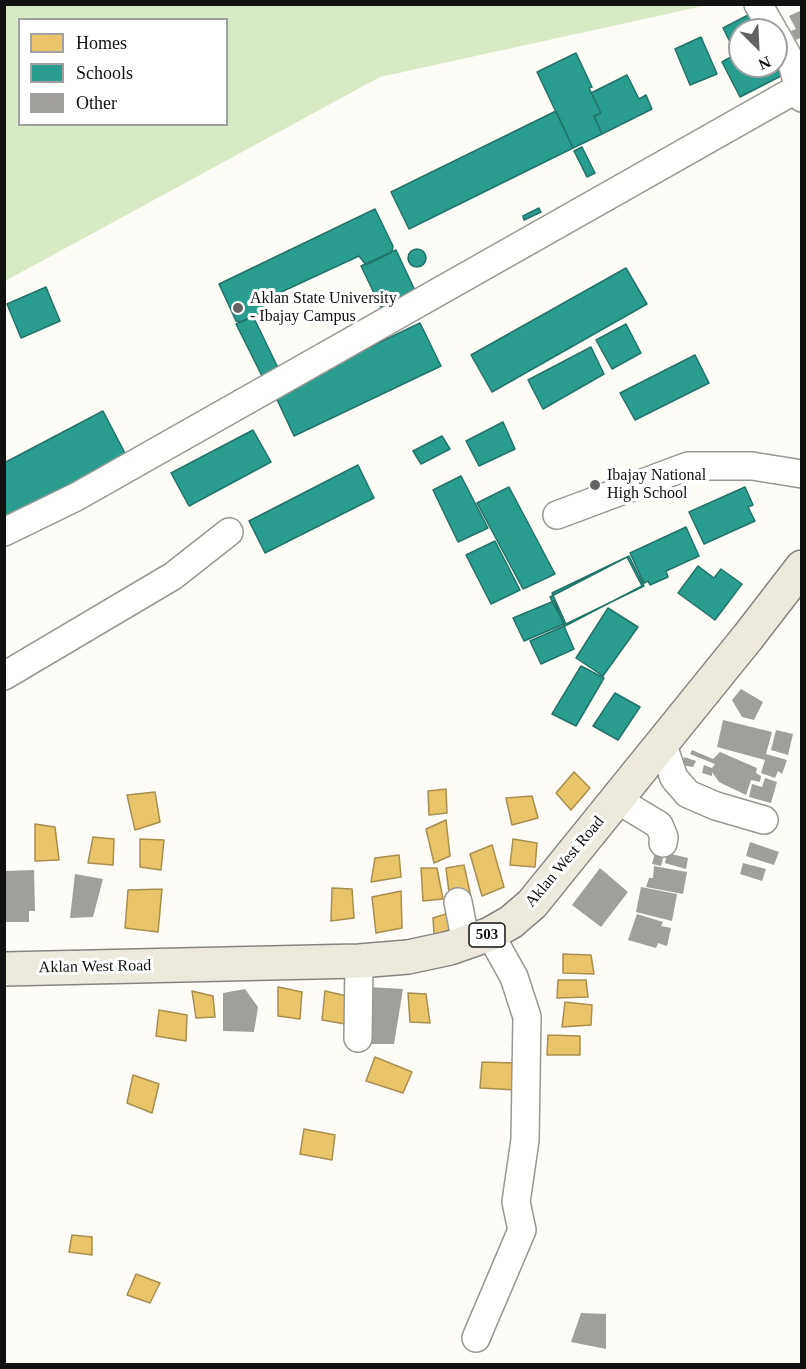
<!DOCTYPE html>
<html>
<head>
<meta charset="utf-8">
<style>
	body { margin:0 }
	#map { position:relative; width:806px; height:1369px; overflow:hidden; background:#fdfcf7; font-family:Georgia,serif }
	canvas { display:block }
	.frame { position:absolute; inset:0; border:6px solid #111; pointer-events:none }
	.legend { position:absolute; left:18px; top:18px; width:210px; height:108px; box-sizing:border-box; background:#fff; border:2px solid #a0a0a0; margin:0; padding:8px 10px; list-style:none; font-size:18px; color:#111 }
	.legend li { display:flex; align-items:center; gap:12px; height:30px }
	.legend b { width:30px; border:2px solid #a0a0a0 }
	.north { position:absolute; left:728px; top:18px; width:60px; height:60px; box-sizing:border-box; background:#fff; border:2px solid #a0a0a0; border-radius:50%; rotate:156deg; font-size:16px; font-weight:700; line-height:24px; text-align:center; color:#111 }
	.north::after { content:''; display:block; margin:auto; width:21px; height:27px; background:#646362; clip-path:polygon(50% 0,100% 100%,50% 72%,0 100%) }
</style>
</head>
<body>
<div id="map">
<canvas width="806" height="1369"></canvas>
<div class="frame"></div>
<ul class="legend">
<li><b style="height:16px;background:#e9c46a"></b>Homes</li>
<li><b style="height:16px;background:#2a9d8f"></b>Schools</li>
<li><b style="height:16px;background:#a19f9c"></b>Other</li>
</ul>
<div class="north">N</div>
</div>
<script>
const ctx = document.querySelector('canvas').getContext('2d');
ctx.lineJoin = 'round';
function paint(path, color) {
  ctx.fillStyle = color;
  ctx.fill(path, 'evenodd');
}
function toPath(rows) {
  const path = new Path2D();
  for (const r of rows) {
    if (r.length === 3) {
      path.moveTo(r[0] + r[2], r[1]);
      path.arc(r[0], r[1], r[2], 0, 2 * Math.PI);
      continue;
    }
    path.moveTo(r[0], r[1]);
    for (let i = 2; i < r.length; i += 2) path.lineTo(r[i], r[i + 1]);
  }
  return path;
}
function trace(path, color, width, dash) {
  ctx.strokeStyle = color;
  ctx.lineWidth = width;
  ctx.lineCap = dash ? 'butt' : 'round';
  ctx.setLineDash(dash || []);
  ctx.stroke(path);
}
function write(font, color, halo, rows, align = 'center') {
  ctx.font = font + ' Georgia,serif';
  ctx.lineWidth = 6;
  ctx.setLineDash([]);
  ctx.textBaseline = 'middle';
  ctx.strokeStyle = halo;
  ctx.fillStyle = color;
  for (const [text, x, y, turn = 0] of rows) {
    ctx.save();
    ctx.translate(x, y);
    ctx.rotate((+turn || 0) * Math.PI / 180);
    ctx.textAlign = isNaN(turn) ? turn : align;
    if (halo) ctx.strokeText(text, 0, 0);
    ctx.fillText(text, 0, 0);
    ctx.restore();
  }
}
paint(toPath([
	[5,4,707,4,708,5,380,77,5,281],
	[20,20,226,20,226,124,20,124]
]), '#d8eac5');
const homes = toPath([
	[574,772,590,788,571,810,556,793,574,772],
	[446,789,447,813,429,815,428,791,446,789],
	[155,792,160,822,135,830,127,795,155,792],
	[532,796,538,818,512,825,506,798,532,796],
	[446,820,450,856,434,863,426,829,446,820],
	[35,824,55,827,59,860,35,861,35,824],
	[93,837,114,839,113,865,88,863,93,837],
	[140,839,164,840,161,870,140,867,140,839],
	[513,839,537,843,535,867,510,865,513,839],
	[492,845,504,887,482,896,470,854,492,845],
	[399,855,401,877,371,882,375,858,399,855],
	[464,865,471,897,450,901,446,868,464,865],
	[421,868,437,868,443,899,423,901,421,868],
	[332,888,352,889,354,918,331,921,332,888],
	[162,889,158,932,125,928,128,890,162,889],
	[401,891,402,928,376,933,372,897,401,891],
	[449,913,453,930,434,934,433,918,449,913],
	[563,954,591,955,594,974,563,973,563,954],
	[558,980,586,980,588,997,557,998,558,980],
	[278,987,302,992,300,1019,278,1016,278,987],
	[192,991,213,996,215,1017,196,1018,192,991],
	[325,991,351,997,351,1025,322,1020,325,991],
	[408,993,426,994,430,1023,410,1022,408,993],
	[565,1002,592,1005,591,1025,562,1027,565,1002],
	[159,1010,187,1015,186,1041,156,1036,159,1010],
	[548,1035,580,1036,580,1055,547,1055,548,1035],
	[375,1057,412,1072,403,1093,366,1081,375,1057],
	[482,1062,515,1063,516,1090,480,1088,482,1062],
	[133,1075,159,1084,152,1113,127,1103,133,1075],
	[304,1129,335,1135,332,1160,300,1154,304,1129],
	[72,1235,92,1237,92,1255,69,1252,72,1235],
	[136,1274,160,1283,150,1303,127,1295,136,1274]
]);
paint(homes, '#e9c46a');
trace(homes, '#a88e4f', 1.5);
const schools = toPath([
	[750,14,758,30,740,30,740,66,776,66,781,76,740,97,722,62,736,54,723,28,750,14],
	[701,37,717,74,690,85,675,49,701,37],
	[576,53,592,87,589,88,601,113,594,116,602,134,573,148,537,72,576,53],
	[627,75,639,99,646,95,652,109,602,134,594,116,601,113,591,93,627,75],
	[556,111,573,148,409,229,391,192,556,111],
	[582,147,595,173,587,177,574,151,582,147],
	[539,208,541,212,524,220,523,216,539,208],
	[375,209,393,246,392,252,366,265,359,256,264,300,267,307,265,311,241,322,236,321,219,284,375,209],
	[417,258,9],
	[396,250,419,299,385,316,361,266,396,250],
	[626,268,647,304,492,392,471,355,626,268],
	[46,287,60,321,21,338,7,304,46,287],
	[253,316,281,374,265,382,236,324,253,316],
	[420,323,441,366,294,436,274,393,420,323],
	[626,324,641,353,612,369,596,340,626,324],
	[591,347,604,374,543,409,528,380,591,347],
	[695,355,709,383,635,420,620,393,695,355],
	[103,411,127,457,4,523,4,463,103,411],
	[503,422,515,449,479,466,466,441,503,422],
	[253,430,271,462,189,506,171,473,253,430],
	[442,436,450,449,421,464,413,451,442,436],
	[358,465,374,498,265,553,249,521,358,465],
	[461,476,488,528,458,542,433,490,461,476],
	[509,487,555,574,523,589,477,503,509,487],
	[745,487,753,505,748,507,755,521,704,544,689,512,745,487],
	[686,527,699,556,666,571,668,577,650,585,648,581,644,583,630,553,686,527],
	[495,541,520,590,491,604,466,555,495,541],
	[629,556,644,586,566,624,552,593,629,556],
	[627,557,642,586,565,626,550,597,627,557],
	[698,566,714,578,721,569,742,584,715,620,678,593,698,566],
	[554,601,564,624,524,641,513,618,554,601],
	[608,608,638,627,603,676,576,658,608,608],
	[564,626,574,649,541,664,530,641,564,626],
	[581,666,604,678,576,726,552,714,581,666],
	[615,693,640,707,618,740,593,726,615,693]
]);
paint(schools, '#2a9d8f');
trace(schools, '#227369', 1.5);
paint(toPath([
	[802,10,802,37,796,40,791,31,796,29,789,16],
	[741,689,763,702,754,720,742,717,732,700],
	[723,720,772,732,766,754,787,760,782,774,778,771,775,778,761,773,765,760,717,747],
	[776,730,793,734,788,755,771,750],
	[692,750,713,759,720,752,757,768,756,773,761,776,760,782,751,780,746,795,719,782,712,772,712,776,702,773,704,765,712,768,715,764,690,754],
	[684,757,696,761,693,767,682,765],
	[765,778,777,782,771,803,749,797,752,784,762,787],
	[750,842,779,852,774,865,746,856],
	[655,853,664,854,661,866,652,864],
	[667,853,688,858,686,869,665,863],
	[743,863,766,869,762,881,740,874],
	[654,866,687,872,683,894,646,887,649,878,653,878],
	[600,868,628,892,601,927,572,905],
	[34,870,35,911,29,911,29,922,5,922,4,871],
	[75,874,103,879,93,917,70,918],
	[641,887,677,894,672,921,636,912],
	[637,914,663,922,661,926,671,928,667,946,658,943,656,948,628,940],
	[368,987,403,989,394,1044,364,1044],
	[245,989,258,1007,254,1032,223,1031,223,993],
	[581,1313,606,1314,606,1349,571,1342]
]), '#a19f9c');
const minor = toPath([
	[758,4,773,30],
	[776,35,792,64,802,98],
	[557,515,688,466,752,466,802,474],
	[4,532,76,497,802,86],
	[4,676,173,576,229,532],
	[662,742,674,778,688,794,716,806,764,820],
	[616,799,659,825,664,837,663,843],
	[458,902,466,943],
	[358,1038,359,961],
	[476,1338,522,1230,516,1202,525,1140,527,1017,514,977,490,934]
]);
const major = toPath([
	[4,969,359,961,408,957,450,948,490,934,511,922,532,904,748,637,802,567]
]);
trace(minor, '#979795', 30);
trace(major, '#858482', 36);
trace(minor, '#fffffe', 27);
trace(major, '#ede9dc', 33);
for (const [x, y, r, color] of [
	[238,308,6,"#646362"],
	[595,485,6,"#646362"]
]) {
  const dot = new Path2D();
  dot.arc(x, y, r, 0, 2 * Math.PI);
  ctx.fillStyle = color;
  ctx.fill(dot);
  trace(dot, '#fff', 2);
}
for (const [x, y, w] of [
	[487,935,36]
]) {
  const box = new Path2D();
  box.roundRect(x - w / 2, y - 12, w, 24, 4.5);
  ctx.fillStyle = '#fff';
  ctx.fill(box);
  trace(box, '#111', 1.5);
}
write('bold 15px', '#111', null, [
	["503",487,935]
]);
write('16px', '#111', '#fff', [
	["Aklan State University",250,299],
	["- Ibajay Campus",250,317],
	["Ibajay National",607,476],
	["High School",607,494]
], 'left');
write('16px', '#111', '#fff', [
	["Aklan West Road",565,862,-50],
	["Aklan West Road",95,967,-1]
]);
</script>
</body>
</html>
